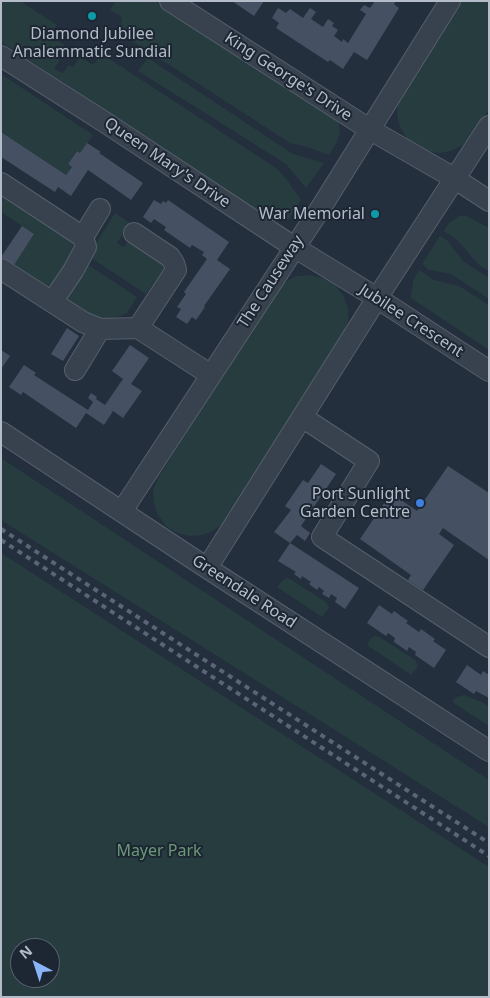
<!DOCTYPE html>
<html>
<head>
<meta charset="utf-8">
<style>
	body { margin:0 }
	#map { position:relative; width:490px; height:998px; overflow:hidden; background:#242f3e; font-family:"Noto Sans",sans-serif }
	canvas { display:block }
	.frame { position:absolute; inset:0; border:2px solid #b4bcc9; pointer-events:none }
	.north { position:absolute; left:10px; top:938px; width:50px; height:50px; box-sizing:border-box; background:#1d2633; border:1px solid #59626f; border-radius:50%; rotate:320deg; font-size:14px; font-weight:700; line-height:20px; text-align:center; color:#b4bcc9 }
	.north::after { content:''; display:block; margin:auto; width:18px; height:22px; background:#8ab4f8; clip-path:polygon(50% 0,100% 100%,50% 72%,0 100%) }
</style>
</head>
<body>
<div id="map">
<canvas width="490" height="998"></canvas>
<div class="frame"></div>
<div class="north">N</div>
</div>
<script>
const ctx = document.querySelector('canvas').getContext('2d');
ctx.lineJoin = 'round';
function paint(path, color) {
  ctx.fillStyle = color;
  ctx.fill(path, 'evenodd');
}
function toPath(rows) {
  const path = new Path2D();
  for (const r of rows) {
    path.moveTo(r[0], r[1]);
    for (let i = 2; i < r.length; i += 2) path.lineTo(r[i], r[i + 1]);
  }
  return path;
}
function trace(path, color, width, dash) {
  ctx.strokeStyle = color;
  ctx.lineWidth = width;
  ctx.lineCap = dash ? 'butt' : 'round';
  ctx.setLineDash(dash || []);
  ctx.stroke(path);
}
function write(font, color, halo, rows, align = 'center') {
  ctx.font = font + ' "Noto Sans",sans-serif';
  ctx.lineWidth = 4;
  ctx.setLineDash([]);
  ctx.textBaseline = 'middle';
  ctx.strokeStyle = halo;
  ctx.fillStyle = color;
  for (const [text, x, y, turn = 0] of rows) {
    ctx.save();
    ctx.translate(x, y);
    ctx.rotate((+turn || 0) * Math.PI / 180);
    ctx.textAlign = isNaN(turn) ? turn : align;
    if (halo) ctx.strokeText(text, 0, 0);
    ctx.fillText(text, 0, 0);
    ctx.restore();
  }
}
paint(toPath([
	[1,1,20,1,57,25,50,35,64,45,56,58,60,60,54,69,63,73,68,65,73,67,80,57,93,65,102,54,276,168,287,180,301,200,289,219,269,221,176,156,1,42],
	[116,1,155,1,338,120,340,132,336,144,329,155,307,147,290,143,117,31,122,21,121,16,110,10],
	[459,1,489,1,489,109,471,136,463,145,451,151,439,153,426,151,415,146,406,137,400,127,397,114,398,102],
	[148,58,293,154,324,163,306,188,286,164,138,71],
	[1,74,93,135,80,153,76,151,68,164,72,167,66,175,1,132],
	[1,191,73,240,74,252,54,283,46,287,11,269,34,234,1,212],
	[115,213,130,223,117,243,124,247,130,238,166,266,146,294,88,256],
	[459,216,467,216,489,228,489,271,479,265,456,239,444,231,448,224],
	[440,236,447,240,463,261,489,278,489,299,451,274,429,270,422,264],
	[84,262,137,297,127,313,113,319,101,320,64,301],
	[419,270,434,280,459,286,489,305,489,350,411,298,413,281],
	[310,275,323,278,335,285,343,295,348,308,348,321,344,334,225,522,214,530,203,535,189,536,177,533,166,526,158,515,154,503,153,490,158,478,275,292,284,283,296,276],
	[1,458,489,780,489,827,1,520],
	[1,553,489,867,489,997,1,997],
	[20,948,50,948,50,978,20,978],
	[286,578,290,579,326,602,329,608,322,617,277,587,281,582],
	[375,636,380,637,415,660,418,666,411,675,367,645,370,639],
	[464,695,482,702,489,707,489,726,452,702,456,697]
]), '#263c3f');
paint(toPath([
	[232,1,264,1,254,16],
	[375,1,396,1,394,4,399,8,367,60,354,52,343,69,330,60,328,62,276,28,279,23,272,18,278,8,286,13,290,9,303,18,310,8,316,12,311,19,323,27,328,19,334,23,332,26,338,30,334,36,342,42,343,39,348,43,366,14,360,10,364,5,370,8],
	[1,132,66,175,72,167,68,164,77,151,80,153,87,143,101,152,99,153,143,183,131,200,88,170,71,196,58,187,55,192,1,157],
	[154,200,161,204,163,201,166,203,168,200,229,242,217,260,230,269,204,306,205,307,196,320,192,317,187,324,176,317,181,309,177,307,186,294,184,292,207,259,202,255,204,252,192,245,190,248,164,230,166,227,154,219,151,223,143,217],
	[22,226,34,234,14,265,1,257],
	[67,328,79,336,63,361,51,354],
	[130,345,149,358,131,384,142,391,123,418,113,411,104,425,86,413,76,428,23,392,21,395,9,387,24,365,36,373,34,375,88,410,93,402,88,398,91,393,97,397,96,399,105,405,123,379,112,371],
	[1,350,10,356,1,369],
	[321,464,336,474,301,526,310,533,305,541,297,535,290,543,359,588,345,609,335,602,337,598,331,594,329,598,322,594,324,591,319,587,317,590,309,584,311,582,302,576,301,579,294,574,296,572,278,561,290,543,274,532,291,510,285,506,303,480,308,483],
	[448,466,489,493,489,560,443,528,439,534,454,545,423,590,408,580,411,575,360,539,391,493,417,511],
	[379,605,392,614,394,611,408,621,406,623,419,632,421,629,435,639,433,641,446,650,434,668,415,655,416,652,409,647,407,651,394,642,395,638,388,633,386,636,367,623],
	[467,665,481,675,483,671,489,675,489,698,476,691,474,694,456,682]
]), '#455162');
const minor = toPath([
	[170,1,369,129,454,178,489,201],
	[1,56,106,123,294,247,377,298,489,371],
	[1,183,83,237,86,247,73,271,52,302],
	[134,233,170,257,174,263,176,270,138,328,211,375],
	[83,237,100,209],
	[1,269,83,322,100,329,138,328],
	[75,370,100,329],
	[302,417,369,461,322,537,489,647],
	[1,432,207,568,489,751],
	[122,511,322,206,450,1],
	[207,568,377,298,489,126]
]);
trace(minor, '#565f6c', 22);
trace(minor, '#38414e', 20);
trace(toPath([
	[1,529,489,843],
	[1,540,489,856]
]), '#5a6575', 4, [5, 5]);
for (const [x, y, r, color] of [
	[92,16,5,"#0f9aa8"],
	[375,214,5,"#0f9aa8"],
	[420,503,5,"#3f7fe0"]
]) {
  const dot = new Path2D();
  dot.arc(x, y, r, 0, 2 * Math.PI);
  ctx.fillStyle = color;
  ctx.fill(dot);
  trace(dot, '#1d2633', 2);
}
write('16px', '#b4bcc9', '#1d2633', [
	["Diamond Jubilee",92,34,"center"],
	["Analemmatic Sundial",92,52,"center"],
	["War Memorial",365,214],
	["Port Sunlight",410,494],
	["Garden Centre",410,512]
], 'right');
write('16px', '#b4bcc9', '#1d2633', [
	["King George's Drive",288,77,33],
	["Queen Mary's Drive",167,163,34],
	["The Causeway",271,282,-57],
	["Jubilee Crescent",411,321,33],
	["Greendale Road",244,592,33]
]);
write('16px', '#6b9a76', '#1d2633', [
	["Mayer Park",159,851]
]);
</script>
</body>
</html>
